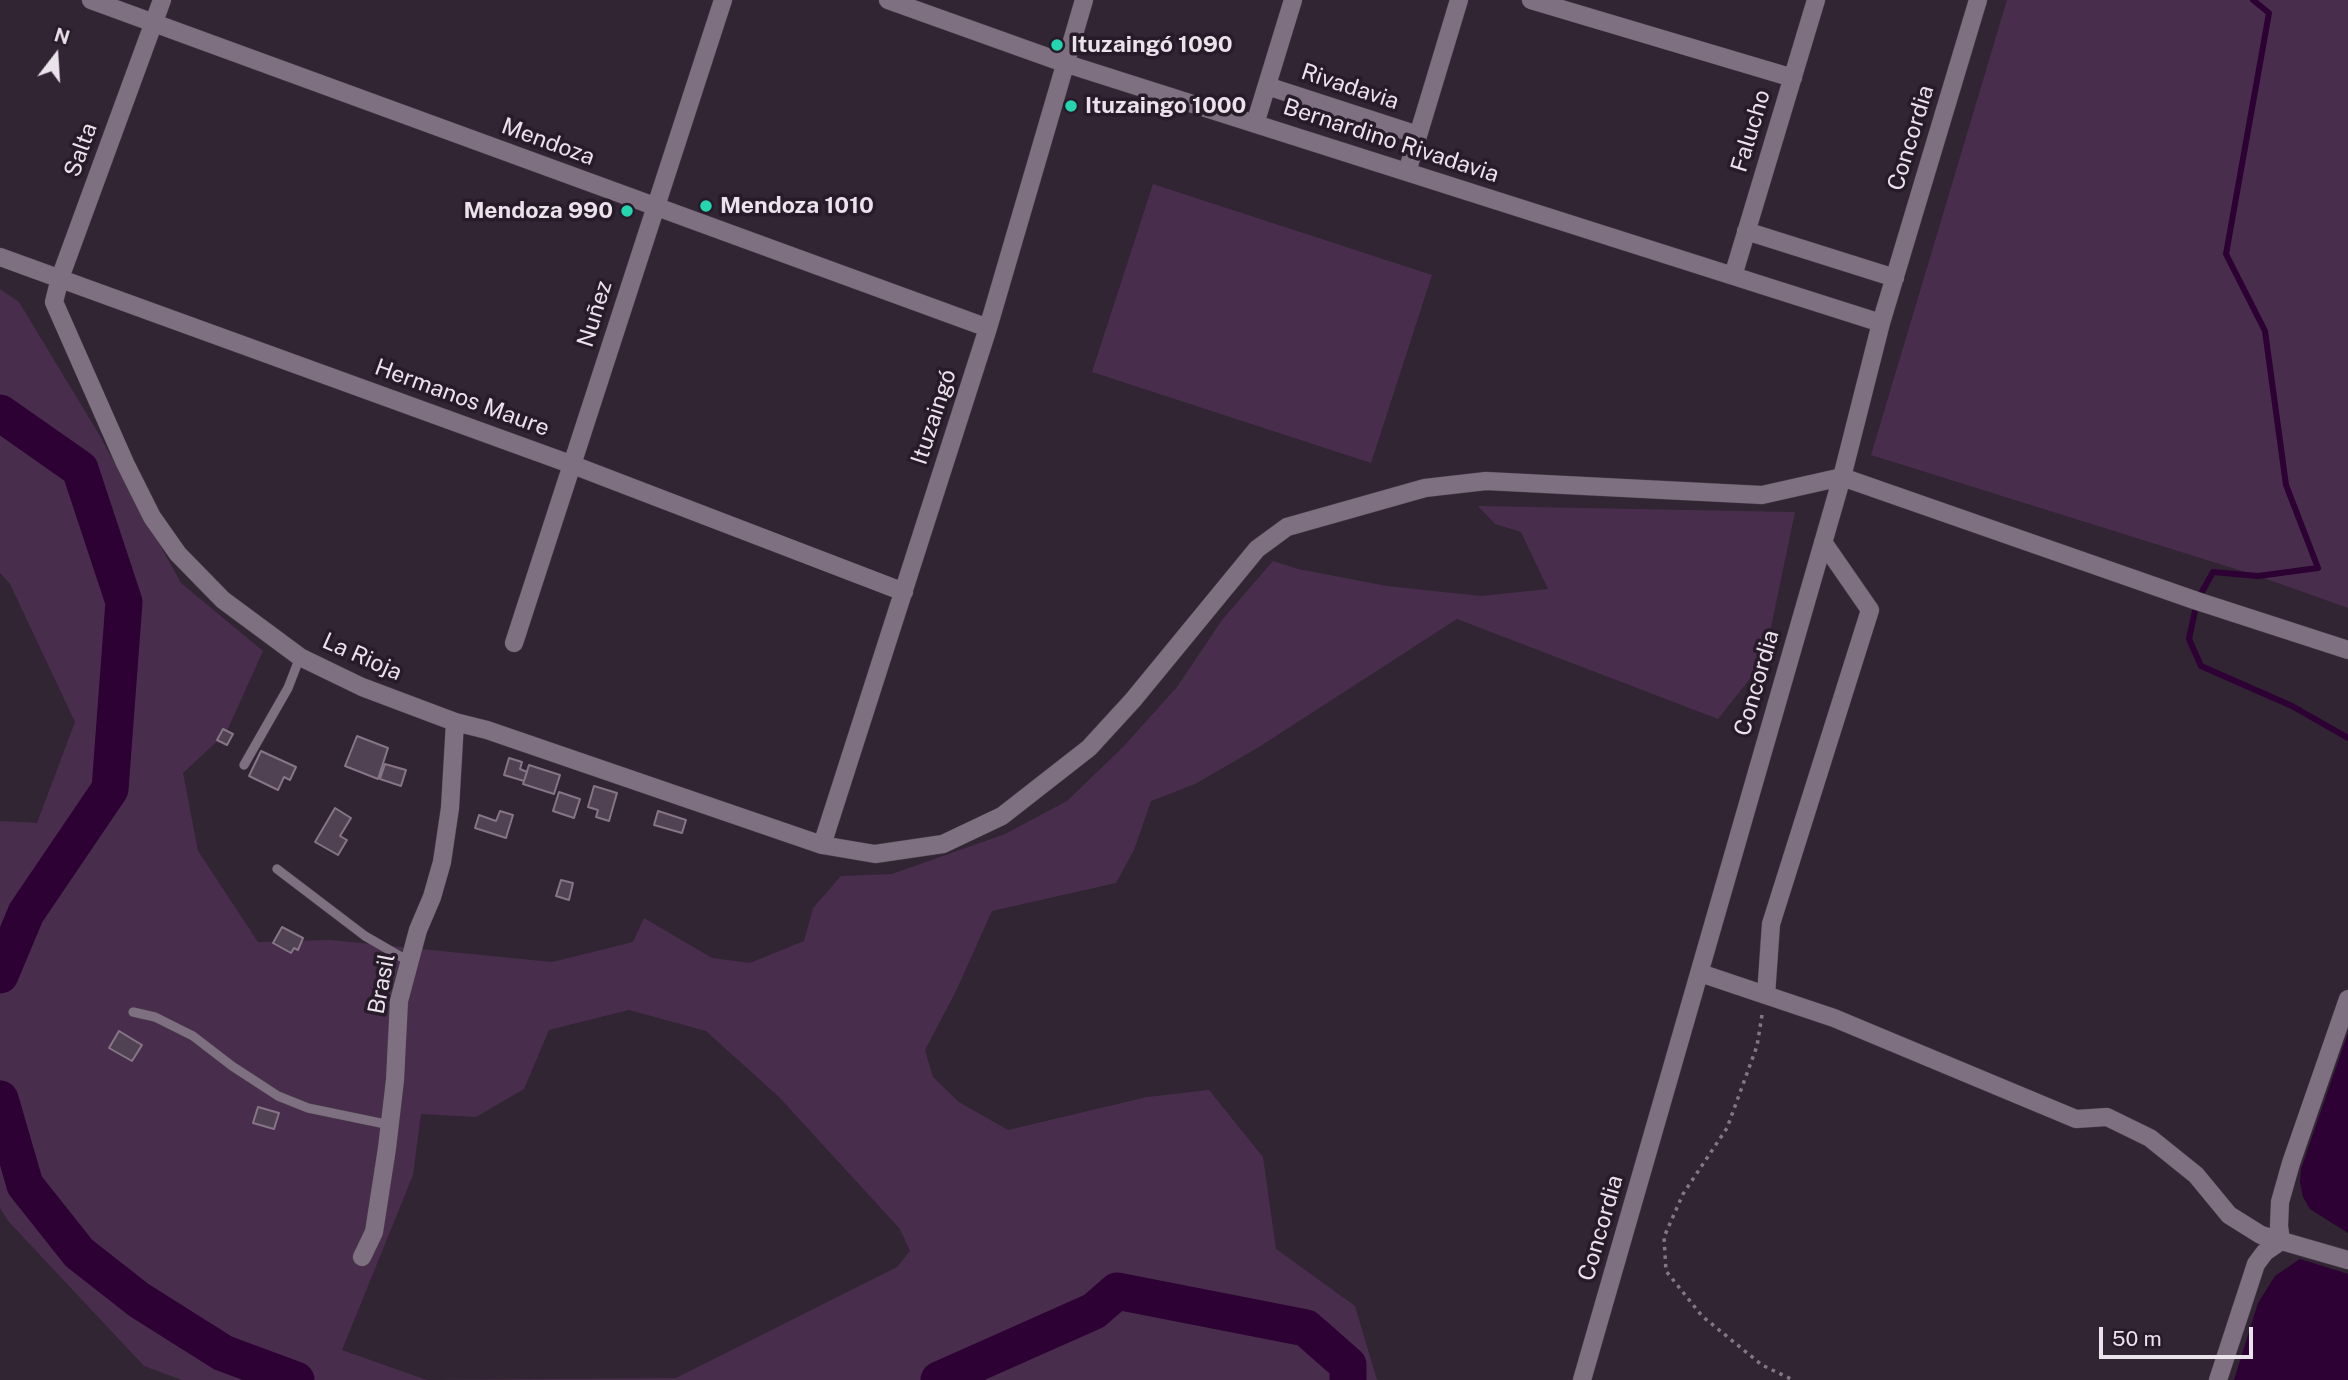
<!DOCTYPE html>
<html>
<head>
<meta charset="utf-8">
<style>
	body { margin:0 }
	#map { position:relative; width:2348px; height:1380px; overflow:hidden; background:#312433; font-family:"Public Sans",sans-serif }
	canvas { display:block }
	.north { position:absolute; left:21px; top:21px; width:70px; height:70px; -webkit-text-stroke:5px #271b29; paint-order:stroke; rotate:17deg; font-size:19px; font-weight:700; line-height:28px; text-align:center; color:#ebe3ec }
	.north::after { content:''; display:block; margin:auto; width:24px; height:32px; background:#ebe3ec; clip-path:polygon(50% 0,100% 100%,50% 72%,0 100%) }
	.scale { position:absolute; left:2099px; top:1327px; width:154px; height:32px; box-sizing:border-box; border:4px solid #ebe3ec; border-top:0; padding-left:9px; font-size:21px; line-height:24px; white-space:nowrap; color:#ebe3ec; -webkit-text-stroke:5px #271b29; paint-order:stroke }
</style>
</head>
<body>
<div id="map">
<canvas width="2348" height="1380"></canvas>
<div class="north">N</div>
<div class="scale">50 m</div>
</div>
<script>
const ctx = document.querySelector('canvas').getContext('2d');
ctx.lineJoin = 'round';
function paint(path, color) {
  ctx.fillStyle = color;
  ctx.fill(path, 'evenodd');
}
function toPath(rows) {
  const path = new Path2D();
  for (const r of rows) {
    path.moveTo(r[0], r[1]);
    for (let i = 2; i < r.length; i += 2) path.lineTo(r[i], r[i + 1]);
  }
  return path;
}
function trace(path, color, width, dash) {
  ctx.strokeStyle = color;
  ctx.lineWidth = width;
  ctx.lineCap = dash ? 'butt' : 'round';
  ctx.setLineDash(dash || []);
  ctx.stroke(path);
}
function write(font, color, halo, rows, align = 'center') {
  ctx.font = font + ' "Public Sans",sans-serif';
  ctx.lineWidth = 7;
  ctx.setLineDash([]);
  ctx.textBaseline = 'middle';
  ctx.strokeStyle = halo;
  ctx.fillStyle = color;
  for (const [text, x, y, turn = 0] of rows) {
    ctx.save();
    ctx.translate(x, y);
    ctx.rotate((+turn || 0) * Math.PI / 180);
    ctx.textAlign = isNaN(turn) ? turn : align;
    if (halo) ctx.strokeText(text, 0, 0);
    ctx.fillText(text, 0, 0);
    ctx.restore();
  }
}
paint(toPath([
	[2007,0,2348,0,2348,608,2258,576,1871,455],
	[1153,184,1432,275,1371,463,1092,372],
	[0,289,19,302,97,431,181,583,263,651,226,733,183,773,198,851,258,942,330,940,552,962,633,942,644,918,712,958,750,963,804,941,813,908,841,876,892,874,1005,834,1067,801,1123,747,1177,687,1222,620,1273,561,1298,569,1387,586,1481,596,1548,589,1521,532,1495,524,1478,506,1795,512,1764,661,1718,719,1457,619,1259,747,1195,784,1151,801,1134,850,1116,883,992,911,956,991,925,1050,933,1077,959,1102,1008,1130,1147,1097,1209,1090,1263,1157,1276,1249,1355,1306,1377,1380,182,1380,144,1366,9,1222,0,1208,0,821,37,823,75,722,10,584,0,573],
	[629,1010,706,1031,779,1097,900,1229,910,1251,897,1267,676,1378,427,1380,342,1350,413,1175,421,1114,476,1117,524,1089,549,1030]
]), '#482e4c');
paint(toPath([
	[2348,1033,2348,1233,2310,1209,2303,1197,2300,1182,2301,1169],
	[2300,1259,2348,1274,2348,1380,2234,1380,2258,1303,2275,1276]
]), '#2d0133');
trace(toPath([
	[2253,0,2269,13,2226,254,2265,331,2286,485,2318,568,2258,576,2213,572,2197,601,2189,639,2201,666,2292,706,2348,738]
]), '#2d0133', 6);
trace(toPath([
	[0,413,80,469,124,602,110,789,26,913,0,975],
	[0,1099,25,1185,79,1253,139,1300,223,1353,296,1380],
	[939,1380,1094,1311,1117,1291,1306,1328,1348,1365,1348,1380]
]), '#2d0133', 37);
const building = toPath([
	[223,729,233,734,227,745,217,740,223,729],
	[357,736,388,748,378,779,345,766,357,736],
	[261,751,296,767,290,780,284,777,278,790,249,776,261,751],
	[509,758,522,762,520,769,527,772,524,781,504,775,509,758],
	[385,764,406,770,401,786,380,779,385,764],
	[529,765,560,775,554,794,523,784,529,765],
	[594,786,617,793,609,821,596,817,598,810,588,807,594,786],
	[559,792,580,799,574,818,553,811,559,792],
	[335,808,351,818,340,836,347,840,338,855,315,842,335,808],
	[500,811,513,815,506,838,475,828,479,815,496,821,500,811],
	[658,811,686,820,682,833,654,825,658,811],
	[561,880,573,883,569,900,556,896,561,880],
	[282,927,303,938,298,950,294,948,291,953,273,943,282,927],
	[119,1031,142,1045,132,1061,109,1048,119,1031],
	[258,1107,279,1113,274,1129,253,1123,258,1107]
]);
paint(building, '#504252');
trace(building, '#857586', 2);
const service = toPath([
	[244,765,288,688,300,657],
	[277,869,365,936,410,962],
	[133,1012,155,1017,193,1036,232,1066,278,1096,308,1108,390,1125]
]);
const minor = toPath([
	[91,0,988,328],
	[162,0,60,278,54,302,125,463,152,517,178,554,223,600,300,657,362,687,455,722,487,730,822,845,875,854,943,844,1002,816,1089,748,1133,700,1257,549,1287,527,1425,488,1486,481,1762,495,1842,477,2197,601,2348,650],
	[888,0,1064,63,1881,323],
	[1531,0,1793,78],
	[1267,86,1418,135],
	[1255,124,1293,0],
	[1407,172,1459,0],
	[1746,231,1895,278],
	[0,257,573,465,904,592],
	[1733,276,1816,0],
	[514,643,723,0],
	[822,845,988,328,1084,0],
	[1700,973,1834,1018,2076,1119,2107,1117,2150,1138,2196,1175,2229,1215,2261,1235,2348,1260],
	[1766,995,1771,924,1870,610,1823,542],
	[362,1257,374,1232,387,1148,395,1080,399,1001,418,930,432,897,442,862,450,808,455,722],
	[1582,1380,1842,477,1881,323,1978,0],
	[2218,1380,2256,1264,2265,1252,2281,1241,2279,1226,2280,1202,2291,1163,2348,999]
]);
trace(service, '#4b404c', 10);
trace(minor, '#4b404c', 19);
trace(toPath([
	[1762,1015,1757,1046,1727,1128,1683,1194,1664,1237,1666,1271,1702,1316,1762,1365,1793,1380]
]), '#827783', 3.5, [3.5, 5]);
trace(service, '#7f7081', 9);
trace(minor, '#7f7081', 18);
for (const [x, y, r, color] of [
	[1057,45,7,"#24d5af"],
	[1071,106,7,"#24d5af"],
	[706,206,7,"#24d5af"],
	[627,211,7,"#24d5af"]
]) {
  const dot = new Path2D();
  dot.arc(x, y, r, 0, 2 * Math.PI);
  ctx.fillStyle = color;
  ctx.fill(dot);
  trace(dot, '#271b29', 2.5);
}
write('bold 23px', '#ebe3ec', '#271b29', [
	["Ituzaingó 1090",1071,45],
	["Ituzaingo 1000",1085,106],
	["Mendoza 1010",720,206],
	["Mendoza 990",613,211,"right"]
], 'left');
write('23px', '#ebe3ec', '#271b29', [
	["Rivadavia",1350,87,18],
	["Falucho",1751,131,-73],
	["Concordia",1911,138,-73],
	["Bernardino Rivadavia",1391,141,18],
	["Mendoza",548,142,20],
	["Salta",81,150,-70],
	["Nuñez",595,314,-73],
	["Hermanos Maure",462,398,20],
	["Ituzaingó",934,417,-72],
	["La Rioja",362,657,24],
	["Concordia",1757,683,-74],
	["Brasil",382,984,-79],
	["Concordia",1601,1228,-74]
]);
</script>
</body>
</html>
